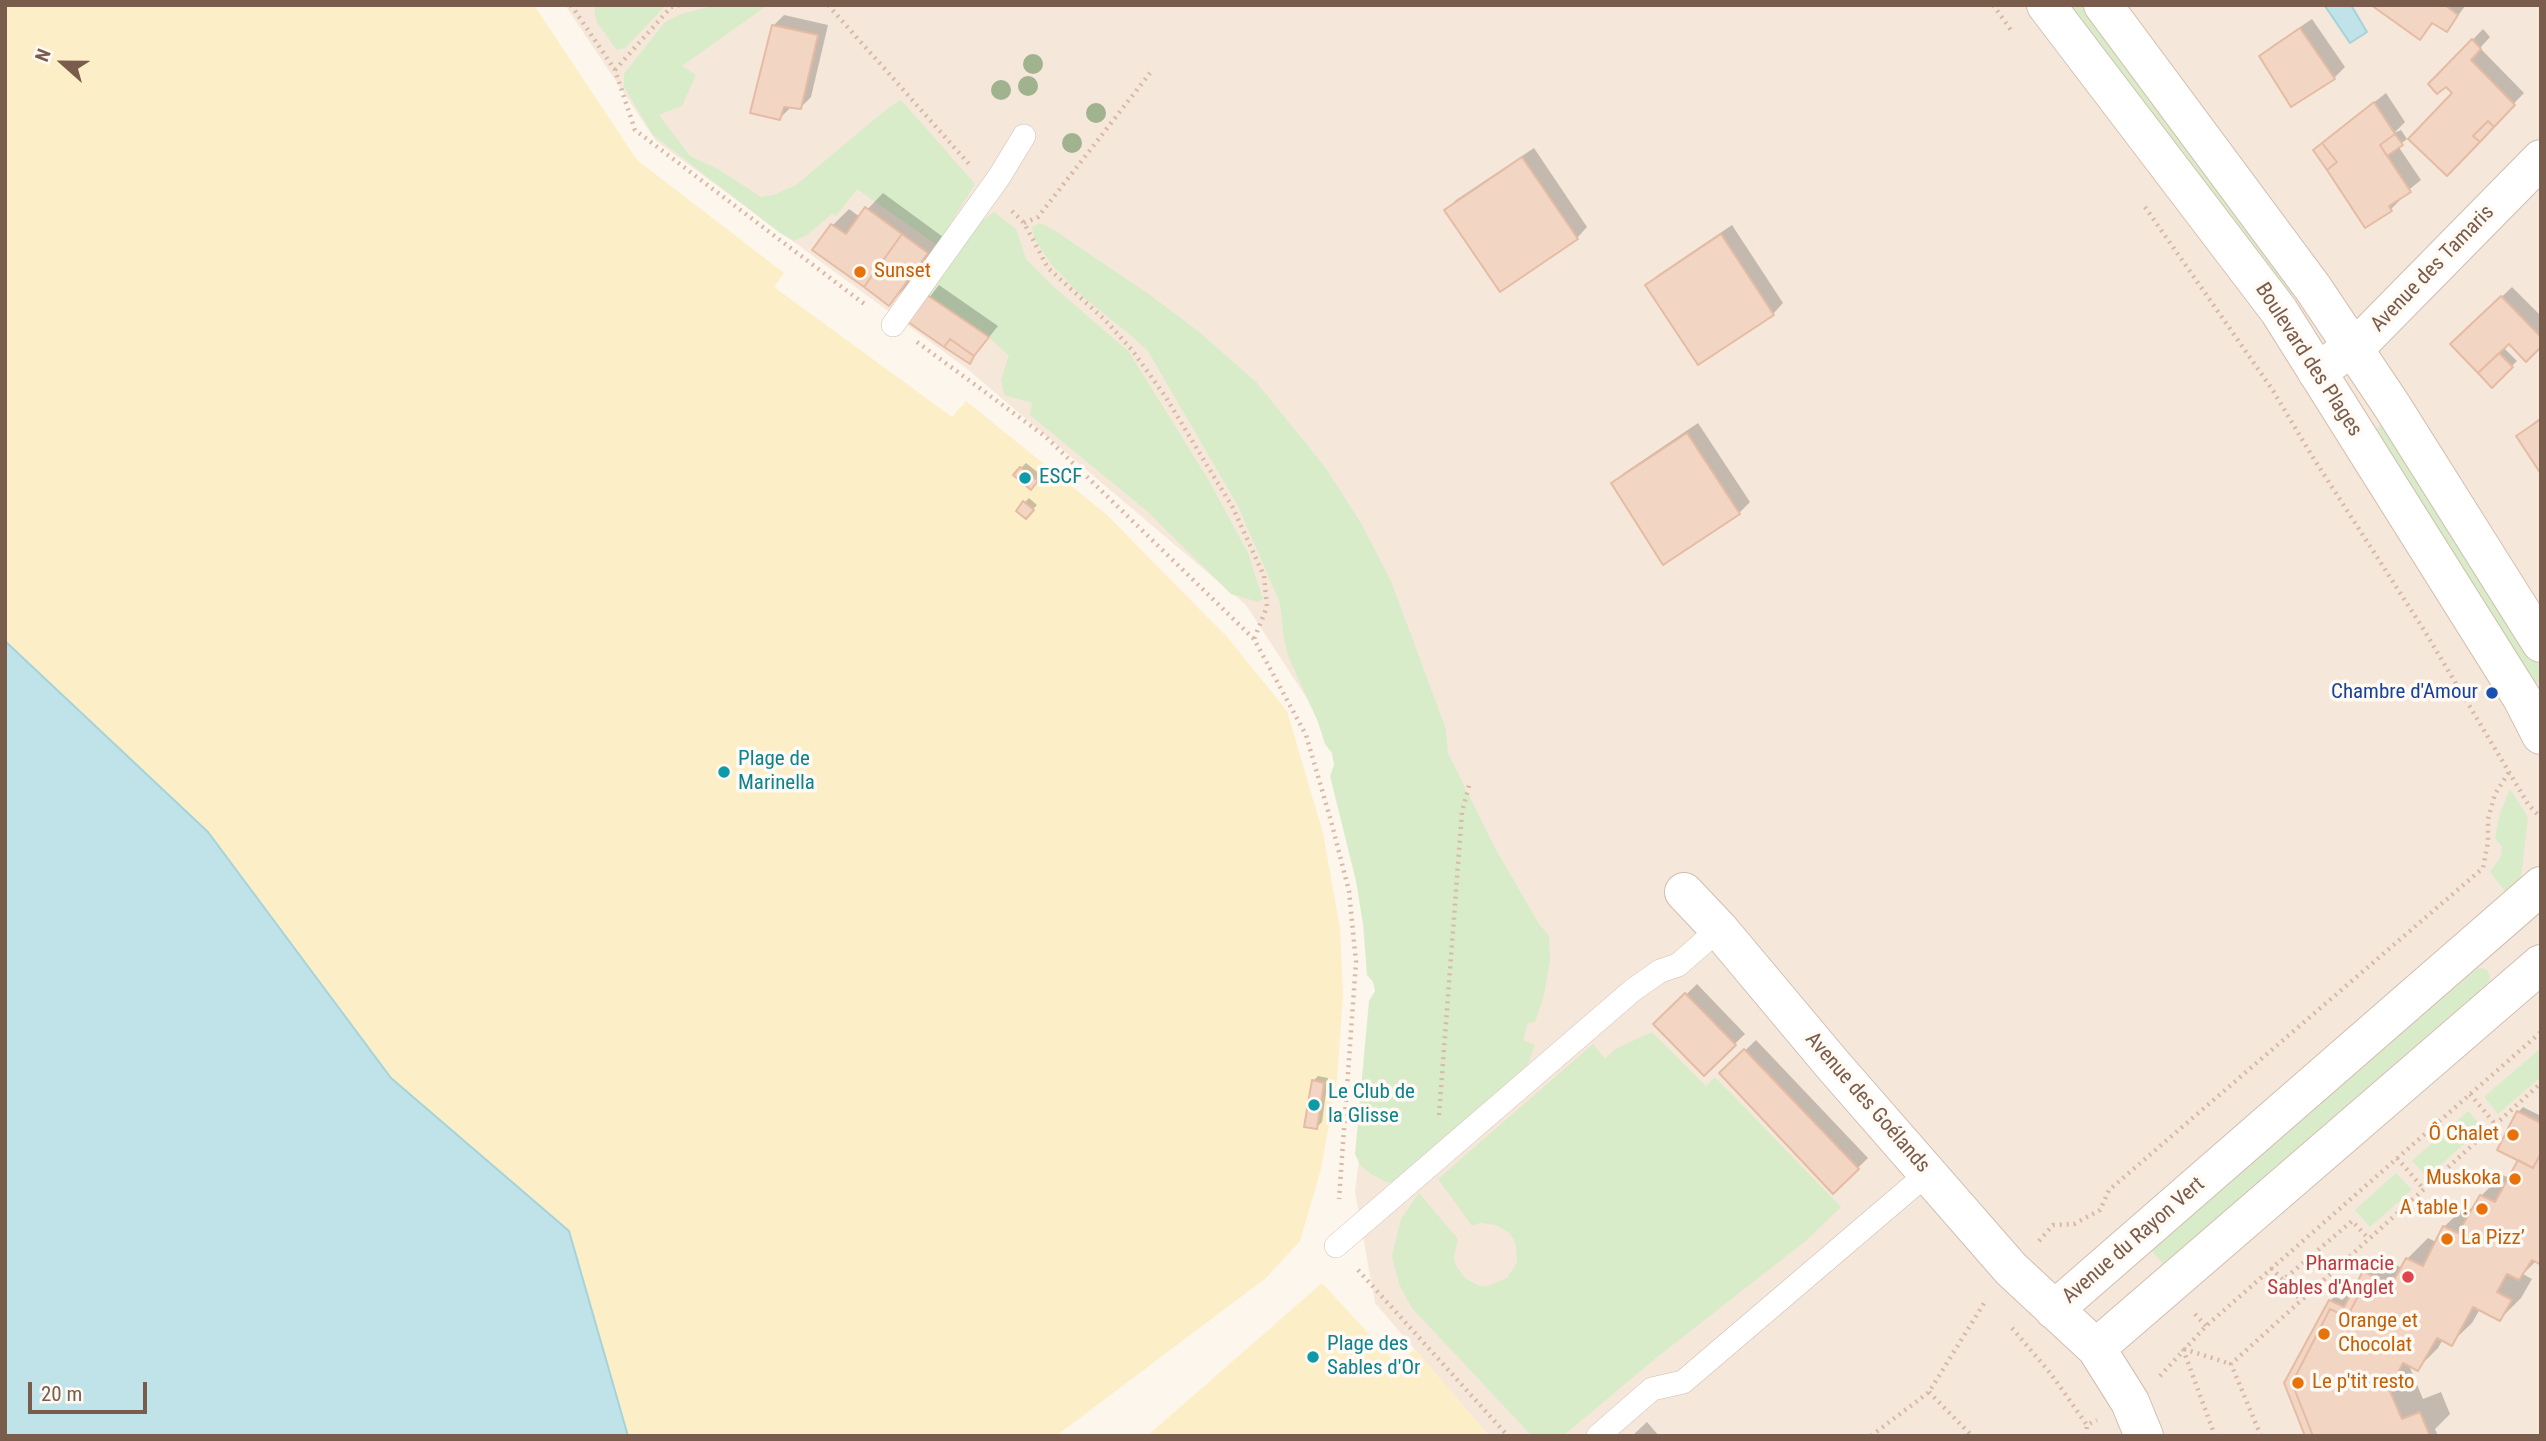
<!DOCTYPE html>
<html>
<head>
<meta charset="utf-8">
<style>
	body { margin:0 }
	#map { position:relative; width:2546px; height:1441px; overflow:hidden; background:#fdf6ec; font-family:"Roboto Condensed",sans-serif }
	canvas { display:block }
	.frame { position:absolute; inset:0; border:7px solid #7a5c4d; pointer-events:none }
	.north { position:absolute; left:28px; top:28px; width:70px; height:70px; -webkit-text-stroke:5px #fffaf3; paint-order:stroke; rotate:291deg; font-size:19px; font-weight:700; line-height:28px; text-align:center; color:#7a5c4d }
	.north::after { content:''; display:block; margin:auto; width:24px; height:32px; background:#7a5c4d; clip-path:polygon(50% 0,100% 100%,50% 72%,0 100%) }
	.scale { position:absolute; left:28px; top:1382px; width:119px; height:32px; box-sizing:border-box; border:4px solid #7a5c4d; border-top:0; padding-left:9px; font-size:21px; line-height:24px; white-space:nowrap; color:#7a5c4d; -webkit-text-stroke:5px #fffaf3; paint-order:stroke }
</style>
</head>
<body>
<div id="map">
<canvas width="2546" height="1441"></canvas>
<div class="frame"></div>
<div class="north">N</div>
<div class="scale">20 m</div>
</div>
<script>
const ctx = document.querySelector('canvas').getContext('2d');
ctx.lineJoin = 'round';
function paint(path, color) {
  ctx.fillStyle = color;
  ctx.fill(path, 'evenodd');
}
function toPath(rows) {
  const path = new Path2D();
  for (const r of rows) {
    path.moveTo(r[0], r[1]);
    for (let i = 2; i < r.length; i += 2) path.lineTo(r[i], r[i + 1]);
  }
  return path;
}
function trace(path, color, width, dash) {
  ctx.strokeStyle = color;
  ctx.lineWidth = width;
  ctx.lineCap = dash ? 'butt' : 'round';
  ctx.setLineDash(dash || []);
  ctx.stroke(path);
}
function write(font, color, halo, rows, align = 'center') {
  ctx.font = font + ' "Roboto Condensed",sans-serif';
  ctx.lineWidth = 7;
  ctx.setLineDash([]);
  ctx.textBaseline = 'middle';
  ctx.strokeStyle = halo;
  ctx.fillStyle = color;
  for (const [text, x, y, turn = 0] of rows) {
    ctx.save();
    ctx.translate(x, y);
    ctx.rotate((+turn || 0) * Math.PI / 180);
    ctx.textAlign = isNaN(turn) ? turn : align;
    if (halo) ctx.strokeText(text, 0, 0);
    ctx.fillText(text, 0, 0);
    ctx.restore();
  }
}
paint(toPath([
	[565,5,2541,5,2541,1436,1489,1436,1375,1303,1355,1192,1382,963,1330,734,1246,605,966,368,656,141]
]), '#f5e8da');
paint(toPath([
	[594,5,666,5,625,48,617,50,596,21],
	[715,5,768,5,682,66,696,75,682,106,659,115,690,156,718,169,761,197,773,195,796,185,888,108,901,100,975,184,937,245,857,189,836,216,833,213,807,235,794,241,780,233,653,135,624,87,624,74,665,22,681,14],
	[2066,5,2090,5,2300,288,2284,299],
	[994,212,1016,229,1026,259,1055,288,1129,352,1208,479,1248,553,1263,599,1258,602,1231,594,1148,512,1030,415,1032,403,1004,395,1001,379,1009,356,989,337,927,295,971,230],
	[1040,223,1054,230,1150,295,1198,331,1256,382,1325,467,1361,523,1391,581,1446,729,1448,753,1495,848,1539,924,1549,936,1550,961,1544,995,1535,1022,1528,1023,1523,1040,1535,1045,1528,1064,1473,1117,1395,1183,1386,1182,1371,1174,1361,1166,1355,1154,1369,1001,1375,991,1373,982,1367,975,1363,924,1356,881,1330,776,1334,765,1332,753,1325,744,1318,722,1289,658,1284,640,1280,603,1238,506,1148,351,1128,333,1082,296,1051,264,1034,238,1032,227],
	[2385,422,2464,542,2541,668,2541,681,2531,686,2371,432],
	[2510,789,2528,817,2521,878,2508,895,2490,872,2501,856,2502,847,2495,838,2499,816],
	[2482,968,2487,970,2490,977,2489,982,2163,1264,2152,1251,2477,969],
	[1652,1032,1706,1086,1715,1077,1841,1207,1808,1239,1656,1358,1563,1436,1532,1436,1412,1308,1399,1284,1392,1256,1401,1219,1419,1193,1458,1239,1454,1258,1456,1266,1466,1279,1480,1286,1488,1286,1507,1278,1517,1262,1516,1246,1513,1238,1508,1232,1496,1225,1480,1223,1472,1226,1438,1179,1593,1044,1605,1059,1615,1049],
	[2541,1048,2541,1077,2498,1114,2484,1097],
	[2468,1111,2483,1127,2427,1177,2412,1161],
	[2396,1173,2412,1190,2370,1227,2355,1210]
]), '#d8ecc9');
paint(toPath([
	[5,5,534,5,637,160,784,273,774,287,952,417,966,401,1106,514,1228,638,1287,711,1323,833,1340,928,1343,996,1337,1080,1321,1169,1300,1241,1266,1278,1056,1436,628,1436,569,1231,391,1078,208,832,5,641],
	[1322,1283,1397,1364,1415,1349,1489,1436,1147,1436]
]), '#fcefc7');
const water = toPath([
	[2351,5,2367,32,2350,43,2325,6,2351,5],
	[5,641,208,832,391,1078,569,1231,628,1436,5,1436,5,641]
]);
paint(water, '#bfe3e8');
trace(water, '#a5d3da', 2);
paint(toPath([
	[2374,5,2466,5,2447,30,2434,22,2420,37],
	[784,15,828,25,811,97,800,108,790,108,780,118,773,26],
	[2312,19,2345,67,2334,78,2261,57,2272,46],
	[2483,29,2490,37,2480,48,2524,93,2446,174,2454,93,2446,84,2430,84],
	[2386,93,2405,122,2394,133,2401,130,2407,139,2398,146,2421,180,2400,197,2401,199,2391,209,2329,138],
	[1534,148,1587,227,1577,238,1446,210,1456,200],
	[883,193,943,237,905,288,889,304,815,249,833,225,849,209,860,217],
	[1732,225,1783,303,1773,314,1647,285,1658,275],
	[939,285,998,326,969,362,911,321],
	[2512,287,2541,316,2541,345,2509,342,2503,347,2517,361,2492,385,2463,334],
	[2541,417,2541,471,2518,436],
	[1698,423,1750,502,1739,513,1664,562,1613,483,1624,473],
	[1026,463,1041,475,1036,482,1021,468],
	[1029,498,1037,505,1026,517,1024,503],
	[1697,984,1745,1034,1704,1074,1656,1024],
	[1756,1040,1868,1158,1833,1192,1721,1074],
	[1318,1076,1328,1078,1322,1122,1317,1127,1313,1081],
	[2523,1107,2541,1116,2541,1263,2536,1261,2523,1274,2532,1279,2521,1298,2500,1319,2480,1309,2472,1323,2451,1343,2443,1339,2438,1348,2417,1369,2408,1363,2423,1399,2441,1392,2450,1414,2435,1429,2438,1436,2307,1436,2330,1301,2335,1296,2342,1300,2353,1290,2355,1291,2370,1267,2378,1272,2388,1261,2402,1268,2407,1259,2428,1238,2436,1242,2444,1227,2465,1206,2473,1210,2481,1196,2502,1175,2510,1178,2520,1160,2518,1112],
	[1647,1422,1659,1436,1632,1436]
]), '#0003');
const building = toPath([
	[2371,5,2445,5,2458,15,2447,32,2432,23,2420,40,2371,5],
	[772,25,818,35,801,109,784,107,780,120,750,113,772,25],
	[2300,28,2335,79,2291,107,2259,56,2300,28],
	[2472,39,2481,49,2471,60,2515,105,2494,127,2488,121,2473,136,2480,142,2447,176,2408,139,2452,93,2446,87,2437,94,2428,84,2472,39],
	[2374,102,2395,134,2380,145,2411,192,2389,206,2392,211,2365,228,2327,170,2337,162,2322,143,2374,102],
	[2488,121,2494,127,2480,142,2473,136,2488,121],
	[2395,134,2403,145,2387,156,2380,145,2395,134],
	[2322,143,2337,162,2327,170,2313,150,2322,143],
	[1522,157,1578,239,1500,292,1444,210,1522,157],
	[865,207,902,234,864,287,812,250,831,224,846,234,865,207],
	[902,234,928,253,889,306,864,287,902,234],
	[1721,234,1774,315,1698,365,1645,285,1721,234],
	[927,295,989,337,974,356,950,339,944,347,908,322,927,295],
	[2501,296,2541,337,2541,347,2526,362,2509,344,2478,373,2450,344,2501,296],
	[950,339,974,356,970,364,944,347,950,339],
	[2499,353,2513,367,2492,388,2478,373,2499,353],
	[2541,419,2541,474,2516,436,2541,419],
	[1687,433,1740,514,1663,565,1611,483,1687,433],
	[1020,467,1038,481,1031,490,1013,475,1020,467],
	[1023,501,1034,510,1026,519,1016,511,1023,501],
	[1685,993,1736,1045,1704,1076,1653,1024,1685,993],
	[1744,1049,1859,1169,1833,1194,1719,1073,1744,1049],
	[1312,1080,1324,1083,1317,1129,1304,1127,1312,1080],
	[2517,1111,2541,1123,2541,1153,2533,1168,2497,1150,2517,1111],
	[2541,1153,2541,1265,2532,1260,2519,1280,2507,1274,2497,1292,2512,1300,2500,1321,2473,1307,2452,1346,2437,1338,2418,1371,2403,1363,2389,1389,2402,1419,2420,1412,2430,1436,2313,1436,2292,1383,2330,1309,2347,1317,2366,1281,2388,1291,2406,1258,2423,1266,2443,1226,2458,1233,2480,1195,2495,1202,2518,1160,2533,1168,2541,1153],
	[2363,1271,2391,1286,2388,1291,2366,1281,2347,1317,2330,1309,2292,1383,2313,1436,2305,1436,2284,1383,2329,1300,2344,1307,2363,1271]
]);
paint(building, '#f3d5c3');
trace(building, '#e6bba3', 2);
const lane = toPath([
	[893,325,999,177,1024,136],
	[1336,1246,1633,990,1660,971,1678,965,1719,929],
	[1598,1436,1652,1389,1683,1382,1928,1173]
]);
const street = toPath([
	[2317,372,2364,339,2541,159],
	[1684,892,1719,929,1833,1065,2011,1269,2096,1348,2130,1402,2144,1436],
	[2054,1310,2541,886],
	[2096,1348,2541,964]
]);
const secondary = toPath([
	[2046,5,2279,311,2522,698,2541,735],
	[2103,5,2313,288,2392,406,2541,643]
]);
trace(lane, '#d1beb0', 24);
trace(street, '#d1beb0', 40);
trace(secondary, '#d6c0b0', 40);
trace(toPath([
	[571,5,615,70,635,130,867,306],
	[828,5,969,164],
	[1993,5,2011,30],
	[615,70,671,7,680,5],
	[2145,207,2272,389,2312,456,2424,630,2528,804,2541,818],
	[1012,211,1024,223,1048,268,1105,320,1132,350,1165,396,1233,508,1264,576,1267,607,1254,639],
	[1024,223,1038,217,1150,73],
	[917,342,1046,437,1254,639,1306,735,1331,821,1349,891,1356,962,1339,1199],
	[2470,1094,2495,1124],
	[1439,1115,1462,812,1470,782],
	[2397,1158,2423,1188],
	[2039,1241,2053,1225,2074,1224,2100,1210,2109,1190,2483,868,2488,842,2488,819,2495,794,2509,772],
	[2271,1268,2283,1280,2352,1221,2368,1238],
	[1358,1270,1508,1436],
	[2283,1280,2300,1299],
	[2195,1314,2206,1326],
	[2012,1328,2051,1374,2087,1425,2097,1420],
	[2183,1349,2215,1436],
	[2184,1349,2231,1364],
	[2160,1376,2206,1326,2541,1032],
	[1929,1392,1972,1436],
	[1871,1436,1929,1392,1986,1300],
	[2086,1436,2087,1425],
	[2261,1436,2231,1364,2541,1083]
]), '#d9b8a5', 4.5, [2, 5]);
trace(lane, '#fff', 23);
trace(street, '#fff', 38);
trace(secondary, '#fff', 38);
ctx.fillStyle = '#a0b28e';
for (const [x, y] of [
	[1033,64],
	[1028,86],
	[1001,90],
	[1096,113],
	[1072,143]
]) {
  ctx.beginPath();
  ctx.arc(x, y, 10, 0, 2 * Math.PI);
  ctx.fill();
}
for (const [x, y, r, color] of [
	[860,272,7,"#e8710a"],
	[1025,478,7,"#0f9aa8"],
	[2492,693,7,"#1a4fb4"],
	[724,772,7,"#0f9aa8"],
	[1314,1105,7,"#0f9aa8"],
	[2513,1135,7,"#e8710a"],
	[2515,1179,7,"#e8710a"],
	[2482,1209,7,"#e8710a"],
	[2447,1239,7,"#e8710a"],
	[2408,1277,7,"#e0444e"],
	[2324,1334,7,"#e8710a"],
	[1313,1357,7,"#0f9aa8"],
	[2298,1383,7,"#e8710a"]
]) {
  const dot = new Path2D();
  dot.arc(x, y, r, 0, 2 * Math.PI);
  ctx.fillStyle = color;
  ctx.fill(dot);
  trace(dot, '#fffaf3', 2.5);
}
write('21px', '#7a5c4d', '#fffaf3', [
	["Avenue des Tamaris",2433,269,-46],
	["Boulevard des Plages",2308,360,57],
	["Avenue des Goélands",1867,1103,49],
	["Avenue du Rayon Vert",2134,1241,-41]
]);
write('21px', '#c56008', '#fffaf3', [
	["Sunset",874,272],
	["Ô Chalet",2499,1135,"right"],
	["Muskoka",2501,1179,"right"],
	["A table !",2468,1209,"right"],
	["La Pizz’",2461,1239],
	["Orange et",2338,1322],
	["Chocolat",2338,1346],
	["Le p'tit resto",2312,1383]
], 'left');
write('21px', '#0d838f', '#fffaf3', [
	["ESCF",1039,478],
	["Plage de",738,760],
	["Marinella",738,784],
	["Le Club de",1328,1093],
	["la Glisse",1328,1117],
	["Plage des",1327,1345],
	["Sables d'Or",1327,1369]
], 'left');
write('21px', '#164399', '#fffaf3', [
	["Chambre d'Amour",2478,693]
], 'right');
write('21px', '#be3a42', '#fffaf3', [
	["Pharmacie",2394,1265],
	["Sables d'Anglet",2394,1289]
], 'right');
</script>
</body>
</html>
